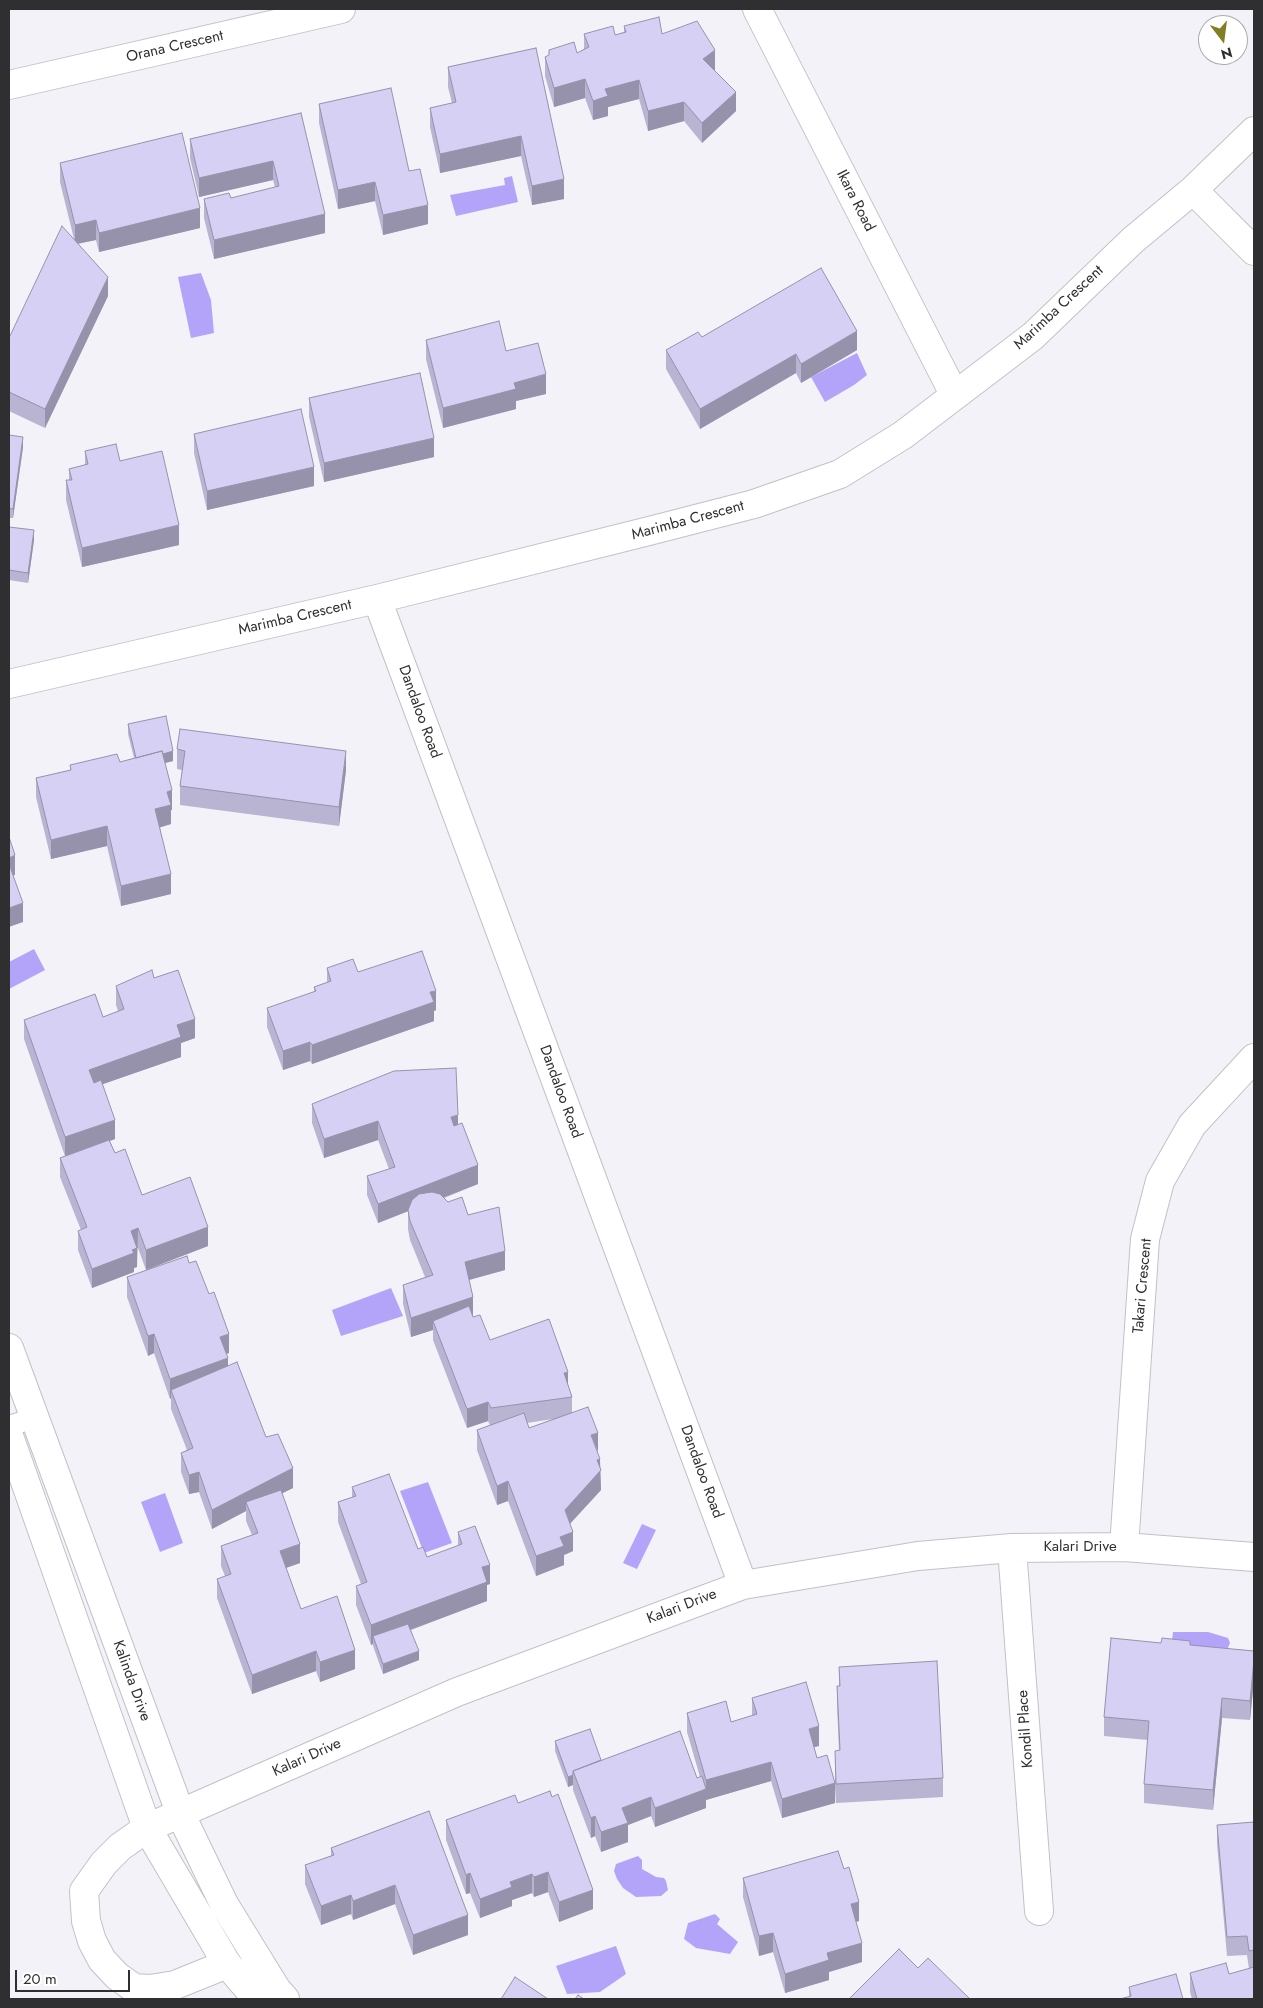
<!DOCTYPE html>
<html>
<head>
<meta charset="utf-8">
<style>
	body { margin:0 }
	#map { position:relative; width:1263px; height:2008px; overflow:hidden; background:#f3f2f8; font-family:Jost,sans-serif }
	canvas { display:block }
	.frame { position:absolute; inset:0; border:10px solid #2f2e31; pointer-events:none }
	.north { position:absolute; left:1198px; top:15px; width:50px; height:50px; box-sizing:border-box; background:#fff; border:1px solid #acabad; border-radius:50%; rotate:165deg; font-size:14px; font-weight:700; line-height:20px; text-align:center; color:#2f2e31 }
	.north::after { content:''; display:block; margin:auto; width:18px; height:22px; background:#837e25; clip-path:polygon(50% 0,100% 100%,50% 72%,0 100%) }
	.scale { position:absolute; left:15px; top:1970px; width:115px; height:22px; box-sizing:border-box; border:2px solid #2f2e31; border-top:0; padding-left:6px; font-size:15px; line-height:18px; white-space:nowrap; color:#2f2e31; -webkit-text-stroke:4px #fff; paint-order:stroke }
</style>
</head>
<body>
<div id="map">
<canvas width="1263" height="2008"></canvas>
<div class="frame"></div>
<div class="north">N</div>
<div class="scale">20 m</div>
</div>
<script>
const ctx = document.querySelector('canvas').getContext('2d');
ctx.lineJoin = 'round';
function paint(path, color) {
  ctx.fillStyle = color;
  ctx.fill(path, 'evenodd');
}
function toPath(rows) {
  const path = new Path2D();
  for (const r of rows) {
    path.moveTo(r[0], r[1]);
    for (let i = 2; i < r.length; i += 2) path.lineTo(r[i], r[i + 1]);
  }
  return path;
}
function trace(path, color, width, dash) {
  ctx.strokeStyle = color;
  ctx.lineWidth = width;
  ctx.lineCap = dash ? 'butt' : 'round';
  ctx.setLineDash(dash || []);
  ctx.stroke(path);
}
function write(font, color, halo, rows, align = 'center') {
  ctx.font = font + ' Jost,sans-serif';
  ctx.lineWidth = 4.5;
  ctx.setLineDash([]);
  ctx.textBaseline = 'middle';
  ctx.strokeStyle = halo;
  ctx.fillStyle = color;
  for (const [text, x, y, turn = 0] of rows) {
    ctx.save();
    ctx.translate(x, y);
    ctx.rotate((+turn || 0) * Math.PI / 180);
    ctx.textAlign = isNaN(turn) ? turn : align;
    if (halo) ctx.strokeText(text, 0, 0);
    ctx.fillText(text, 0, 0);
    ctx.restore();
  }
}
paint(toPath([
	[512,176,518,202,456,216,450,195,505,185,504,178],
	[201,273,211,300,214,333,191,338,178,277],
	[857,353,867,375,854,385,825,402,811,377],
	[34,949,45,970,9,989,9,962],
	[391,1288,403,1316,341,1336,332,1310],
	[428,1482,452,1543,424,1553,400,1491],
	[165,1493,183,1543,160,1552,141,1502],
	[642,1524,656,1530,637,1569,623,1563],
	[1173,1632,1208,1632,1228,1638,1230,1643,1227,1650,1217,1653,1172,1640],
	[638,1856,642,1860,642,1869,656,1877,664,1878,666,1881,668,1890,661,1896,636,1897,623,1888,617,1879,614,1871,616,1864],
	[715,1914,720,1919,717,1924,738,1942,730,1954,696,1948,684,1939,688,1923],
	[616,1946,626,1974,600,1992,567,1994,556,1966]
]), '#b4a4f9');
const lane = toPath([
	[9,1426,34,1418]
]);
const street = toPath([
	[757,9,954,394],
	[9,85,341,9],
	[1193,190,1254,251],
	[377,599,743,1585],
	[9,684,377,599,649,531,754,504,840,474,903,435,1033,336,1133,240,1193,190,1254,131],
	[1124,1547,1145,1239,1160,1181,1192,1125,1254,1058],
	[1012,1548,1039,1911],
	[227,1964,175,1985,150,1989,134,1988,117,1976,102,1960,92,1941,86,1921,84,1891,104,1863,120,1847,147,1828,457,1692,743,1585,918,1556,1012,1548,1124,1547,1254,1557]
]);
const secondary = toPath([
	[9,1348,181,1815,224,1904,277,1990,285,1999],
	[9,1436,147,1828,227,1964,257,1999]
]);
trace(lane, '#c2c1c7', 22);
trace(street, '#c2c1c7', 30);
trace(secondary, '#c2c1c7', 30);
trace(lane, '#fff', 20);
trace(street, '#fff', 28);
trace(secondary, '#fff', 28);
paint(toPath([
	[624,26,662,34,715,70,714,70,736,111,702,143,684,121,648,131,639,99,608,107,608,116,593,120,585,98,554,107,545,76,545,57,577,53,584,49,584,34,615,35,624,32],
	[536,48,564,199,532,205,521,156,440,173,430,127,430,108,452,103,448,87,448,67],
	[319,104,409,171,428,224,383,235,375,201,338,209,319,123],
	[301,113,325,233,214,259,204,218,204,199,231,198,275,187,273,180,199,197,190,158,190,139],
	[60,163,200,228,99,252,96,240,78,244,108,296,45,428,9,411,9,338,74,239,60,182],
	[702,337,857,350,801,383,796,373,700,429,666,369,666,350],
	[426,340,506,351,546,394,516,401,516,409,443,428,426,359],
	[309,398,434,457,324,482,309,417],
	[194,434,314,486,207,510,194,453],
	[9,435,23,447,13,518,9,518],
	[85,451,120,461,179,545,82,567,66,500,66,480,69,480,69,469,85,465],
	[9,527,34,540,28,583,9,580],
	[128,724,173,761,165,763,172,810,171,810,171,824,160,827,171,894,121,906,107,846,51,859,36,797,36,778,70,770,70,765,120,762,134,758,128,734],
	[177,749,346,770,339,826,180,805,180,786,182,770,177,769],
	[327,968,358,972,436,1010,434,1011,434,1021,312,1064,310,1061,283,1070,267,1027,267,1008,314,992,314,987,327,982],
	[154,978,195,1038,181,1043,181,1057,102,1084,115,1139,110,1141,115,1153,142,1195,208,1246,146,1270,138,1248,137,1248,137,1267,134,1268,134,1272,92,1288,78,1250,78,1231,81,1230,60,1177,60,1158,65,1156,24,1039,24,1020,103,1017,118,1011,116,1005,116,986],
	[312,1104,458,1125,478,1184,444,1198,448,1202,468,1215,505,1270,469,1280,473,1297,473,1317,490,1340,568,1386,572,1397,572,1412,597,1452,600,1468,601,1490,570,1524,573,1551,564,1555,564,1565,536,1576,508,1501,497,1505,477,1450,477,1430,490,1425,488,1421,467,1428,433,1340,433,1330,411,1337,403,1304,403,1285,425,1277,410,1240,408,1229,408,1211,378,1223,367,1195,367,1176,389,1169,378,1140,324,1158,312,1123],
	[553,1419,529,1428,527,1423],
	[189,1263,229,1353,226,1354,228,1366,293,1488,282,1493,300,1563,286,1568,301,1609,355,1669,320,1682,316,1671,252,1694,217,1598,217,1579,225,1576,221,1566,221,1546,252,1535,246,1521,246,1511,212,1529,199,1492,189,1494,181,1472,181,1453,187,1450,171,1409,171,1398,170,1399,154,1353,148,1356,127,1297,127,1277],
	[352,1487,427,1557,458,1546,458,1532,490,1584,487,1585,487,1601,411,1630,419,1660,383,1674,373,1646,373,1644,371,1645,356,1605,356,1586,361,1584,338,1522,338,1502,352,1497],
	[1190,1645,1254,1651,1254,1680,1250,1720,1222,1718,1213,1810,1144,1803,1144,1784,1148,1740,1104,1736,1104,1717],
	[839,1667,943,1778,943,1797,836,1803,835,1787,835,1803,782,1818,771,1781,706,1800,706,1808,655,1827,651,1816,628,1825,628,1842,601,1852,595,1836,591,1838,573,1790,573,1785,568,1787,555,1751,555,1741,601,1760,697,1778,700,1777,687,1732,687,1713,731,1722,752,1716,752,1698,819,1746,814,1747,817,1758,835,1783,835,1751,839,1751,837,1705,837,1686,839,1686],
	[518,1803,593,1909,559,1922,548,1892,534,1897,532,1893,512,1900,512,1906,480,1918,470,1893,466,1894,446,1840,446,1820],
	[429,1811,468,1935,413,1955,395,1904,353,1920,351,1914,321,1925,305,1884,305,1865,331,1856,331,1848],
	[1254,1822,1254,1999,1192,1999,1190,1992,1190,1973,1229,1974,1249,1969,1247,1955,1227,1956,1217,1844,1217,1825],
	[743,1878,859,1921,856,1922,862,1962,829,1972,829,1980,785,1993,773,1952,759,1956,743,1897],
	[1129,1987,1183,1999,1129,1997]
]), '#b8b4d2');
paint(toPath([
	[715,50,715,70,703,78,703,59],
	[585,79,585,98,554,107,554,88],
	[639,80,639,99,608,107,608,116,593,120,593,101,605,89],
	[736,92,736,111,702,143,702,123],
	[684,102,684,121,648,131,648,111],
	[521,136,521,156,440,173,440,154],
	[273,161,273,180,199,197,199,178],
	[564,179,564,199,532,205,532,186],
	[375,182,375,201,338,209,338,190],
	[428,205,428,224,383,235,383,215],
	[200,208,200,228,99,252,99,233],
	[325,214,325,233,214,259,214,240],
	[96,220,96,240,75,244,75,225],
	[108,277,108,296,45,428,45,409],
	[857,331,857,350,801,383,801,364],
	[796,354,796,373,700,429,700,409],
	[546,374,546,394,516,401,516,409,443,428,443,408,514,383],
	[23,437,23,447,13,518,13,509],
	[434,438,434,457,324,482,324,463],
	[314,467,314,486,207,510,207,491],
	[179,525,179,545,82,567,82,548],
	[34,530,34,540,28,583,28,573],
	[173,751,173,761,136,770,136,760],
	[346,751,346,770,339,826,339,807],
	[172,790,172,810,171,810,171,824,155,829,155,809,167,792],
	[107,826,107,846,51,859,51,840],
	[15,855,15,875,9,877,9,858],
	[171,874,171,894,121,906,121,886],
	[23,903,23,922,9,927,9,908],
	[436,991,436,1010,434,1011,434,1021,312,1064,312,1045,430,992],
	[195,1019,195,1038,181,1043,181,1057,89,1089,89,1070,177,1025],
	[310,1042,310,1061,283,1070,283,1051],
	[458,1115,458,1135,451,1137,451,1117],
	[115,1120,115,1139,65,1156,65,1137],
	[378,1121,378,1140,324,1158,324,1139],
	[478,1165,478,1184,378,1223,378,1204],
	[208,1227,208,1246,146,1270,146,1250],
	[138,1228,137,1267,134,1268,134,1272,92,1288,92,1269,131,1231],
	[505,1251,505,1270,465,1281,465,1262],
	[473,1297,473,1316,433,1321,433,1330,411,1337,411,1318],
	[154,1334,154,1353,148,1356,148,1336],
	[229,1334,229,1353,220,1356,220,1337],
	[228,1358,228,1378,171,1390,171,1398,170,1399,170,1379],
	[568,1372,568,1391,564,1373],
	[488,1402,488,1421,467,1428,467,1409],
	[598,1433,598,1452,591,1435],
	[600,1459,601,1490,565,1529,565,1510,597,1460],
	[293,1468,293,1488,249,1510,246,1502,246,1511,212,1529,212,1510],
	[199,1472,199,1492,189,1494,189,1475],
	[508,1481,508,1501,497,1505,497,1486],
	[573,1532,573,1551,564,1555,564,1565,536,1576,536,1556,560,1537],
	[300,1544,300,1563,280,1570,280,1551],
	[490,1565,490,1584,487,1585,487,1601,375,1643,373,1636,373,1644,371,1645,371,1625,482,1567],
	[355,1650,355,1669,320,1682,320,1662],
	[316,1651,316,1671,252,1694,252,1675],
	[419,1651,419,1660,383,1674,383,1664],
	[1254,1660,1254,1680,1250,1720,1250,1701],
	[1222,1698,1222,1718,1213,1810,1213,1790],
	[819,1726,819,1746,809,1748,809,1729],
	[771,1762,771,1781,706,1800,706,1808,655,1827,655,1808,706,1789,706,1780],
	[573,1775,573,1785,568,1787,568,1777],
	[835,1783,835,1803,782,1818,782,1799],
	[651,1797,651,1816,628,1825,628,1842,601,1852,601,1832,622,1808],
	[595,1816,595,1836,591,1838,591,1818],
	[548,1872,548,1892,534,1897,534,1877],
	[470,1873,470,1893,466,1894,466,1875],
	[532,1874,532,1893,512,1900,512,1906,480,1918,480,1899,510,1882],
	[395,1885,395,1904,353,1920,353,1901],
	[593,1890,593,1909,559,1922,559,1902],
	[351,1895,351,1914,321,1925,321,1906],
	[859,1902,859,1921,851,1923,851,1904],
	[468,1915,468,1935,413,1955,413,1935],
	[773,1933,773,1952,759,1956,759,1936],
	[862,1943,862,1962,829,1972,829,1980,785,1993,785,1974,827,1953]
]), '#9692ab');
const building = toPath([
	[659,17,662,34,697,21,715,50,703,59,736,92,702,123,684,102,648,111,639,80,605,89,608,96,593,101,585,79,554,88,545,57,549,55,549,50,574,42,577,53,589,47,584,34,613,26,615,35,626,32,624,26,659,17],
	[536,48,564,179,532,186,521,136,440,154,430,108,456,102,448,67,536,48],
	[391,88,409,171,420,169,428,205,383,215,375,182,338,190,319,104,391,88],
	[301,113,325,214,214,240,204,199,229,193,231,198,279,186,273,161,199,178,190,139,301,113],
	[182,133,200,208,99,233,96,220,75,225,60,163,182,133],
	[62,226,108,277,45,409,9,392,9,338,62,226],
	[821,268,857,331,801,364,796,354,700,409,666,350,698,332,702,337,821,268],
	[499,321,506,351,538,343,546,374,514,383,516,389,443,408,426,340,499,321],
	[420,373,434,438,324,463,309,398,420,373],
	[301,409,314,467,207,491,194,434,301,409],
	[9,435,23,437,13,509,9,508,9,435],
	[116,444,120,461,162,451,179,525,82,548,66,480,72,480,69,469,88,464,85,451,116,444],
	[9,527,34,530,28,573,9,570,9,527],
	[166,716,173,751,163,754,162,751,136,758,128,724,166,716],
	[180,729,346,751,339,807,180,786,185,751,177,749,180,729],
	[162,751,172,790,167,792,171,805,155,809,171,874,121,886,107,826,51,840,36,778,71,770,70,765,117,754,120,762,162,751],
	[9,837,15,855,9,858,9,837],
	[9,864,23,903,9,908,9,864],
	[422,951,436,991,430,992,434,1002,312,1045,310,1042,283,1051,267,1008,316,991,314,987,331,981,327,968,353,959,358,972,422,951],
	[152,970,154,978,178,970,195,1019,177,1025,181,1037,89,1070,94,1083,101,1080,115,1120,65,1137,24,1020,95,994,103,1017,124,1009,116,986,152,970],
	[456,1068,458,1115,451,1117,454,1126,462,1123,478,1165,378,1204,367,1176,395,1167,378,1121,324,1139,312,1104,394,1071,456,1068],
	[109,1140,115,1153,125,1149,142,1195,190,1177,208,1227,146,1250,138,1228,131,1231,137,1248,132,1250,134,1253,92,1269,78,1231,87,1227,60,1158,109,1140],
	[432,1192,440,1194,448,1202,462,1197,468,1215,499,1207,505,1251,465,1262,473,1297,411,1318,403,1285,433,1275,410,1221,408,1210,412,1200,419,1194,432,1192],
	[187,1256,189,1263,196,1261,209,1294,214,1292,229,1334,220,1337,228,1358,170,1379,154,1334,148,1336,127,1277,187,1256],
	[469,1306,473,1317,480,1315,490,1340,549,1319,568,1372,564,1373,572,1397,491,1408,488,1402,467,1409,433,1321,469,1306],
	[237,1362,266,1437,278,1434,293,1468,212,1510,199,1472,189,1475,181,1453,193,1448,171,1390,237,1362],
	[588,1407,598,1433,591,1435,600,1459,597,1460,601,1470,565,1510,573,1532,560,1537,564,1546,536,1556,508,1481,497,1486,477,1430,524,1413,529,1428,588,1407],
	[389,1474,418,1549,423,1547,427,1557,462,1544,458,1532,475,1526,490,1565,482,1567,487,1582,371,1625,356,1586,367,1582,338,1502,356,1496,352,1487,389,1474],
	[281,1490,300,1544,280,1551,301,1609,337,1596,355,1650,320,1662,316,1651,252,1675,217,1579,231,1574,221,1546,258,1533,246,1502,281,1490],
	[408,1624,419,1651,383,1664,373,1636,408,1624],
	[1111,1638,1161,1643,1162,1638,1190,1641,1190,1645,1254,1651,1254,1660,1250,1701,1222,1698,1213,1790,1144,1784,1149,1721,1104,1717,1111,1638],
	[937,1661,943,1778,836,1784,835,1751,840,1750,837,1686,840,1686,839,1667,937,1661],
	[806,1682,819,1726,809,1729,817,1758,827,1755,835,1783,782,1799,771,1762,706,1780,687,1713,726,1701,731,1722,757,1714,752,1698,806,1682],
	[590,1729,601,1760,573,1771,573,1775,568,1777,555,1741,590,1729],
	[680,1731,697,1778,702,1776,706,1789,655,1808,651,1797,622,1808,628,1823,601,1832,595,1816,591,1818,573,1771,680,1731],
	[550,1791,552,1797,558,1794,593,1890,559,1902,548,1872,534,1877,532,1874,510,1882,512,1887,480,1899,470,1873,466,1875,446,1820,515,1795,518,1803,550,1791],
	[429,1811,468,1915,413,1935,395,1885,353,1901,351,1895,321,1906,305,1865,334,1855,331,1848,429,1811],
	[1254,1822,1254,1950,1249,1951,1247,1936,1227,1937,1217,1825,1254,1822],
	[838,1851,844,1869,849,1867,859,1902,851,1904,862,1943,827,1953,829,1960,785,1974,773,1933,759,1936,743,1878,838,1851],
	[899,1949,918,1968,928,1958,970,1999,849,1999,899,1949],
	[1226,1963,1229,1974,1254,1967,1254,1999,1197,1999,1190,1973,1226,1963],
	[1176,1974,1183,1999,1120,1999,1131,1996,1129,1987,1176,1974],
	[515,1977,548,1999,501,1999,515,1977],
	[578,1995,584,1999,575,1999,578,1995]
]);
paint(building, '#d6d1f4');
trace(building, '#9692ab', 1);
write('15px', '#2f2e31', '#fff', [
	["Orana Crescent",175,47,-13],
	["Ikara Road",855,201,63],
	["Marimba Crescent",1059,308,-43],
	["Marimba Crescent",688,521,-15],
	["Marimba Crescent",295,618,-13],
	["Dandaloo Road",419,712,70],
	["Dandaloo Road",560,1092,70],
	["Takari Crescent",1143,1286,-85],
	["Dandaloo Road",701,1472,70],
	["Kalari Drive",1080,1547],
	["Kalari Drive",682,1607,-21],
	["Kalinda Drive",131,1681,70],
	["Kondil Place",1026,1729,-94],
	["Kalari Drive",307,1758,-24]
]);
</script>
</body>
</html>
